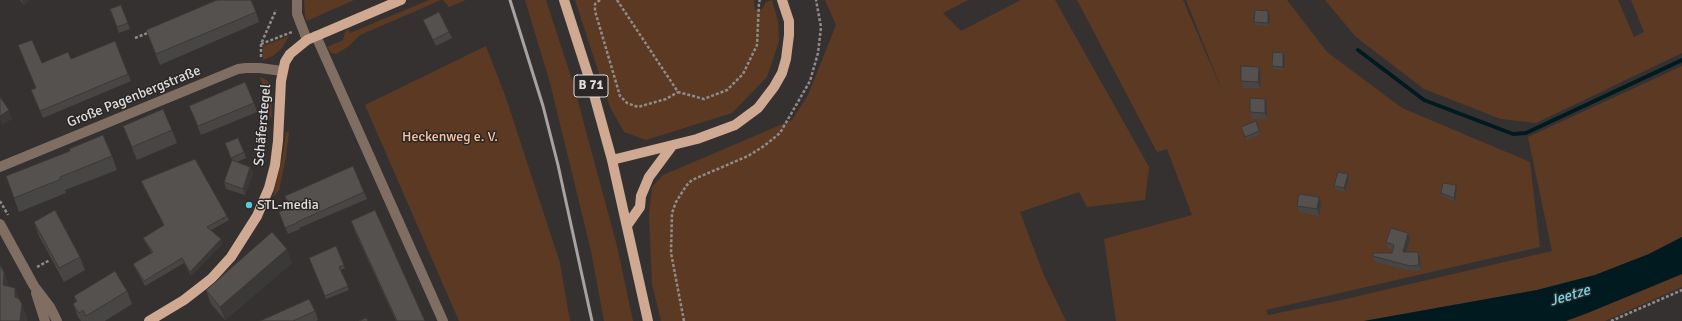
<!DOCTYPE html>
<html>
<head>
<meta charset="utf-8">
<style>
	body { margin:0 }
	canvas { display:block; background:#343130 }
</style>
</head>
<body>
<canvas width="1682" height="321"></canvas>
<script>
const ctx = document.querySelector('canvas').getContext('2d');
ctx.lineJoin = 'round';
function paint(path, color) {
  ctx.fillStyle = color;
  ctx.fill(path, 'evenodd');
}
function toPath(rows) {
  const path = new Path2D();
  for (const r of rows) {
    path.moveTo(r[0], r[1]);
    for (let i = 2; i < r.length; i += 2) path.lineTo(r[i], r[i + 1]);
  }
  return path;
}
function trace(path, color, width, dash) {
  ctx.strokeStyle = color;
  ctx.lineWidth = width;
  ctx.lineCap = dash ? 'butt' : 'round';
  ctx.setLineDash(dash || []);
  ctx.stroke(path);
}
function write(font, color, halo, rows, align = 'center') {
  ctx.font = font + ' Signika,sans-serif';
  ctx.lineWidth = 3;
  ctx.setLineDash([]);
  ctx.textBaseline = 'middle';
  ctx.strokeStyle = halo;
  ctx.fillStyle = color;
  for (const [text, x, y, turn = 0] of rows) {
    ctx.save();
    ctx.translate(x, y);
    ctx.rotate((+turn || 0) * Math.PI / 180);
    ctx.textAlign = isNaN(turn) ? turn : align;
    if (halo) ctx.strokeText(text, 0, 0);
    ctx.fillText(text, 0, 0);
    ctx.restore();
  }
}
paint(toPath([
	[304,0,354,0,307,21,305,16],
	[429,0,441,0,360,35,349,46,336,54,331,53,327,47,343,40,345,32,349,29,350,33],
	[443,0,466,0,449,7],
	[525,0,546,0,573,83,617,246,633,321,604,321,591,251,550,83],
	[575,0,754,0,755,10,762,9,766,2,772,0,778,21,779,41,767,77,732,113,646,140,624,132,610,107],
	[825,0,968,0,943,13,961,31,1021,0,1055,0,1149,167,1145,200,1087,207,1079,192,1020,212,1043,273,1066,321,661,321,652,284,649,214,652,187,663,175,792,120,808,95,836,25],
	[1077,0,1183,0,1224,95,1186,0,1287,0,1327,52,1402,108,1530,162,1540,247,1266,310,1268,315,1337,301,1552,251,1528,137,1682,66,1682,237,1649,254,1618,266,1595,275,1537,290,1364,321,1116,321,1104,239,1192,215,1167,149,1157,152],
	[1325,0,1618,0,1634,37,1644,32,1631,0,1682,0,1682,53,1536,123,1501,119,1424,89,1356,37],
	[289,36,282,48,273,56,263,60,263,46],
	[486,46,506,98,560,263,570,321,459,321,365,105],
	[260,77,268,81,271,92,272,117,270,118,269,106],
	[286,132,289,132,286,157,279,190,273,197,283,154],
	[1682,274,1682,287,1605,321,1566,321,1590,312]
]), '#5c3923');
paint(toPath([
	[1682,237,1682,274,1590,312,1566,321,1364,321,1537,290,1595,275,1618,266,1649,254]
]), '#001a20');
trace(toPath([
	[1358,50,1424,100,1513,134,1526,133,1682,60]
]), '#001a20', 4);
trace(toPath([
	[600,0,595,4,595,11,620,96,627,103,638,107,666,99,678,92],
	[617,0,678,92,704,99,727,90,743,74,757,45,759,2,760,0],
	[135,38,150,32],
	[261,44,292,32],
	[261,57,261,44,276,10],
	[0,201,8,215],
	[37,267,50,260],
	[684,321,671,253,672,213,676,202,686,186,692,180,748,156,764,146,780,133,810,81,818,53,821,27,816,0],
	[1611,321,1682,290]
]), '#8f8c8b', 2.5, [3, 2]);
trace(toPath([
	[297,0,297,14,307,40],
	[316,36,443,321],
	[0,167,238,69,246,68,260,68,282,71],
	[0,224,34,286,50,307,57,321],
	[36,293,45,321]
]), '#816e63', 10);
trace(toPath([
	[564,0,591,84,612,160,648,321],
	[612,160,697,139,735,125,758,108,774,87,782,73,786,59,789,35,789,21,782,0],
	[628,224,640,207,641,196,649,177,672,146],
	[149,321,184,300,211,279,231,257,257,216,269,188,275,165,278,141,281,81,285,62,290,54,307,40,401,0]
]), '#d0a992', 10);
trace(toPath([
	[510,0,543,106,558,165,592,321]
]), '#a6a3a2', 3);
paint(toPath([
	[20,0,29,0,24,5],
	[121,5,130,29,119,33,110,9],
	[256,12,259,22,160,65,146,30],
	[1270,15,1269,26,1255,25,1254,22],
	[423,20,449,32,452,38,436,46],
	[18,45,42,63,71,59,128,74,131,81,43,118,31,90,36,88],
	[1283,53,1285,56,1284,70,1273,69,1272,66],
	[1261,74,1260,88,1243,88,1241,81],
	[1265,99,1267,105,1267,119,1252,119,1250,112],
	[254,103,257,112,201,135,189,106],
	[1256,121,1260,134,1247,140,1241,127],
	[123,126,172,130,177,143,137,160],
	[225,143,244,152,246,158,237,162,250,167,253,173,245,195,226,189,224,182,232,160],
	[112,156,117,170,65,190,66,193,19,212,6,176],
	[1348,174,1349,178,1345,192,1335,189,1334,186],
	[141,181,227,216,229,220,211,230,221,239,222,244,191,276,184,263,145,286,135,268,133,264,152,253,145,242,143,238,164,225,143,185],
	[1457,189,1455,202,1442,196,1441,193],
	[364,192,367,199,299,228,300,229,288,234,279,212,290,207,285,196],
	[1319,197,1321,203,1319,216,1300,212,1297,206],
	[351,221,425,321,396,321,355,232],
	[34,222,80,257,85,270,64,282,39,236],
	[1410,238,1407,252,1418,252,1420,257,1421,270,1412,271,1375,262,1373,256,1392,253,1393,250,1388,248,1386,242],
	[336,246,345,268,341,270,349,290,326,299,309,258],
	[292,263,225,320,211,304,206,290],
	[127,291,132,304,105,321,81,321,78,317,73,304,76,302,74,296],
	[315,311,318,320,316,321,260,321]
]), '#484644');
paint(toPath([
	[22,0,29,0,24,5],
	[1268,11,1270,15,1269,26,1268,23],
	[1283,53,1285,56,1284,70,1283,67],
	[1259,67,1261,74,1260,88,1258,82],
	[1265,99,1267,105,1267,119,1265,113],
	[9,110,12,119,2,125,0,119,0,116],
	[250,167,253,173,245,195,243,189],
	[1348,174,1349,178,1345,192,1344,188],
	[1456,185,1457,189,1455,202,1454,198],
	[1319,197,1321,203,1319,216,1317,209],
	[1408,233,1410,238,1405,258,1403,252],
	[221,239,222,244,191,276,190,272],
	[287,249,292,263,225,320,220,307],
	[1418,252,1420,257,1421,270,1419,265],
	[4,272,9,285,7,298,3,285],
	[15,288,20,301,15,297],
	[22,304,27,317,27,321,20,321]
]), '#3b3937');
const building = toPath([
	[217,0,251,0,256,12,156,54,146,30,217,0],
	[121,5,128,23,117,27,110,9,121,5],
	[1255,10,1268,11,1268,23,1254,22,1255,10],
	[439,12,449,32,433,40,423,20,439,12],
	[32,40,42,63,68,52,71,59,115,41,128,74,40,111,31,90,36,88,18,45,32,40],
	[1273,52,1283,53,1283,67,1272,66,1273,52],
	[1241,66,1259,67,1258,82,1241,81,1241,66],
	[245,82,254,103,198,126,189,106,245,82],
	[0,97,9,110,0,116,0,97],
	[1250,98,1265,99,1265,113,1250,112,1250,98],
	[163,109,172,130,132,147,123,126,163,109],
	[1256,121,1259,131,1245,137,1241,127,1256,121],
	[103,135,112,156,60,177,61,179,14,198,6,176,70,151,69,149,103,135],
	[238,138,244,152,231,158,225,143,238,138],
	[195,159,227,216,207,227,221,239,190,272,182,258,144,281,133,264,153,252,143,238,164,225,141,181,195,159],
	[232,160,250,167,243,189,224,182,232,160],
	[353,166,364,192,297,222,297,223,285,228,279,212,290,207,285,196,353,166],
	[1338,172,1348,174,1344,188,1334,186,1338,172],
	[1443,183,1456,185,1454,198,1441,193,1443,183],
	[1299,194,1319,197,1317,209,1297,206,1299,194],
	[55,210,80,257,59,268,34,222,55,210],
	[375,210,425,321,397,321,351,221,375,210],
	[1391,228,1408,233,1403,252,1418,252,1419,265,1410,266,1373,256,1373,253,1392,253,1394,245,1386,242,1391,228],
	[272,232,287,249,220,307,206,290,272,232],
	[336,246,344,265,339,267,348,286,325,296,309,258,336,246],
	[0,265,4,272,3,285,15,288,15,297,19,299,22,304,20,321,0,321,0,265],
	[115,271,127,291,86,316,83,310,79,313,73,304,77,301,74,296,115,271],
	[309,299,315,311,293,321,260,321,309,299],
	[366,318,368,321,359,321,366,318]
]);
paint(building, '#54514f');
trace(building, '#3b3937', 1);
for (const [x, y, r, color] of [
	[249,205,4,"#54cadd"]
]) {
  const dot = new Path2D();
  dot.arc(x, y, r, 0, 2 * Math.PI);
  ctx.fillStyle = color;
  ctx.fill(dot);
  trace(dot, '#2a2726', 1.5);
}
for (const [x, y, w] of [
	[591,86,34]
]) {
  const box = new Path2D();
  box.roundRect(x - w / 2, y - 11, w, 22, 3);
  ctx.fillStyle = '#2a2726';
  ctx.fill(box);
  trace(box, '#e0dedd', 1);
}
write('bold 13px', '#e0dedd', null, [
	["B 71",591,86]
]);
write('14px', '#e0dedd', '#2a2726', [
	["Große Pagenbergstraße",134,97,-22],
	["Schäferstegel",263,125,-85]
]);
write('14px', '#fac4a3', '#2a2726', [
	["Heckenweg e. V.",450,137]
]);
write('14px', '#e0dedd', '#2a2726', [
	["STL-media",257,205]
], 'left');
write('italic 15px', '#74d6e7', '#2a2726', [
	["Jeetze",1570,296,-17]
]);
</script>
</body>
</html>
